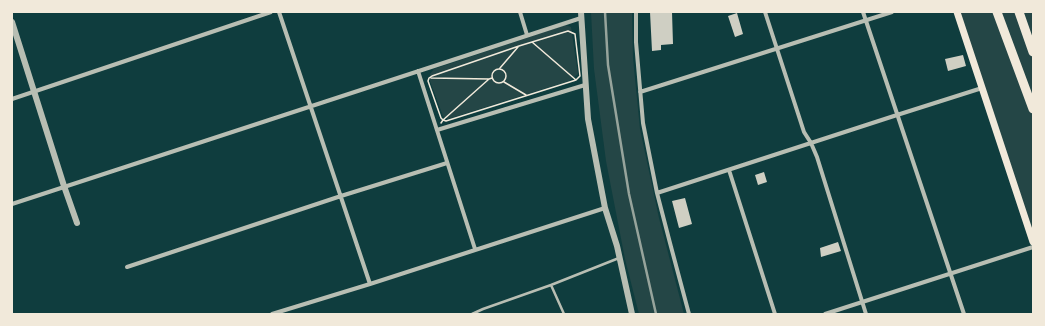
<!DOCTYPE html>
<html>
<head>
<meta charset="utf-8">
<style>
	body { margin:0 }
	#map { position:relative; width:1045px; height:326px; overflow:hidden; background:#0f3d3e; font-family:Spectral,serif }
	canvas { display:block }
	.frame { position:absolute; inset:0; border:13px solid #f1e9da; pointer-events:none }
</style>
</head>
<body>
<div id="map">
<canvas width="1045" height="326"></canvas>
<div class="frame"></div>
</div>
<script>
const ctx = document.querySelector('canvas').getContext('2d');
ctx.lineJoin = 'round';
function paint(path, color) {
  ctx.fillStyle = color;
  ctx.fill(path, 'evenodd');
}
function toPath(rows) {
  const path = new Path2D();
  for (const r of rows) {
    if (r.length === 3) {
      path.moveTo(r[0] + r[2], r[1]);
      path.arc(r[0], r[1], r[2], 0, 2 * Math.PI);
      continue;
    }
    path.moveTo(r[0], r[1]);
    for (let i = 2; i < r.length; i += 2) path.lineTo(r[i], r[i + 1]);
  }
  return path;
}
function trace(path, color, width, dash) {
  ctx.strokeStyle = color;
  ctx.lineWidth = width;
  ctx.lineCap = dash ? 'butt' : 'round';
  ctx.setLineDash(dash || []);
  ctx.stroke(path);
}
paint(toPath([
	[591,12,632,12,633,58,640,129,659,218,684,314,639,314,625,259,606,161,594,69],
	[957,12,1033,12,1033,242],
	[565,25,571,27,578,74,569,81,448,119,443,116,430,81,430,74,434,69]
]), '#244646');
paint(toPath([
	[650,12,672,12,673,44,661,45,661,50,652,51],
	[737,13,743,34,735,37,728,16],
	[963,55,966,66,948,71,945,59],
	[764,172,767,182,758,185,755,175],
	[685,198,692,224,679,228,672,201],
	[838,242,841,251,821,257,820,248]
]), '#cfcfc3');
trace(toPath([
	[568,31,575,34,580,76,576,80,446,121,443,120,441,118,428,81,429,78,432,76,519,46,568,31],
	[532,42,576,80],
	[500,68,518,47],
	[499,76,7],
	[431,78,489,79],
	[504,82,526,95],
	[441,123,443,120,489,79,492,78]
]), '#f1e9da', 1.5);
trace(toPath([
	[551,285,564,314],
	[472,314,483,309,551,285,619,258]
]), '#b8beb3', 2.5);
trace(toPath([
	[279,12,370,284],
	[520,12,527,35],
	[636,12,636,42,643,123,657,193,670,243,689,314],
	[765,12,804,132,811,143,817,157,866,314],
	[863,12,964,314],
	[418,71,475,249],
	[640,92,892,12],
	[12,99,271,12],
	[437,130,585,85],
	[729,170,775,314],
	[657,193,897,115,982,88],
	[12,204,581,18],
	[127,267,341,196,447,163],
	[272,314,370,284,605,208],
	[825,314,1033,247]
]), '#b8beb3', 4);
trace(toPath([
	[581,12,588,119,605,208,617,246,632,314],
	[12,22,64,186,77,223]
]), '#b8beb3', 6);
trace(toPath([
	[957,12,1033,242]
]), '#f1e9da', 7);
trace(toPath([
	[997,12,1033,109],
	[1019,12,1033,52]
]), '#f1e9da', 9);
trace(toPath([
	[605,12,608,65,629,194,656,314]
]), '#97a49c', 2.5);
</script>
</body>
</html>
